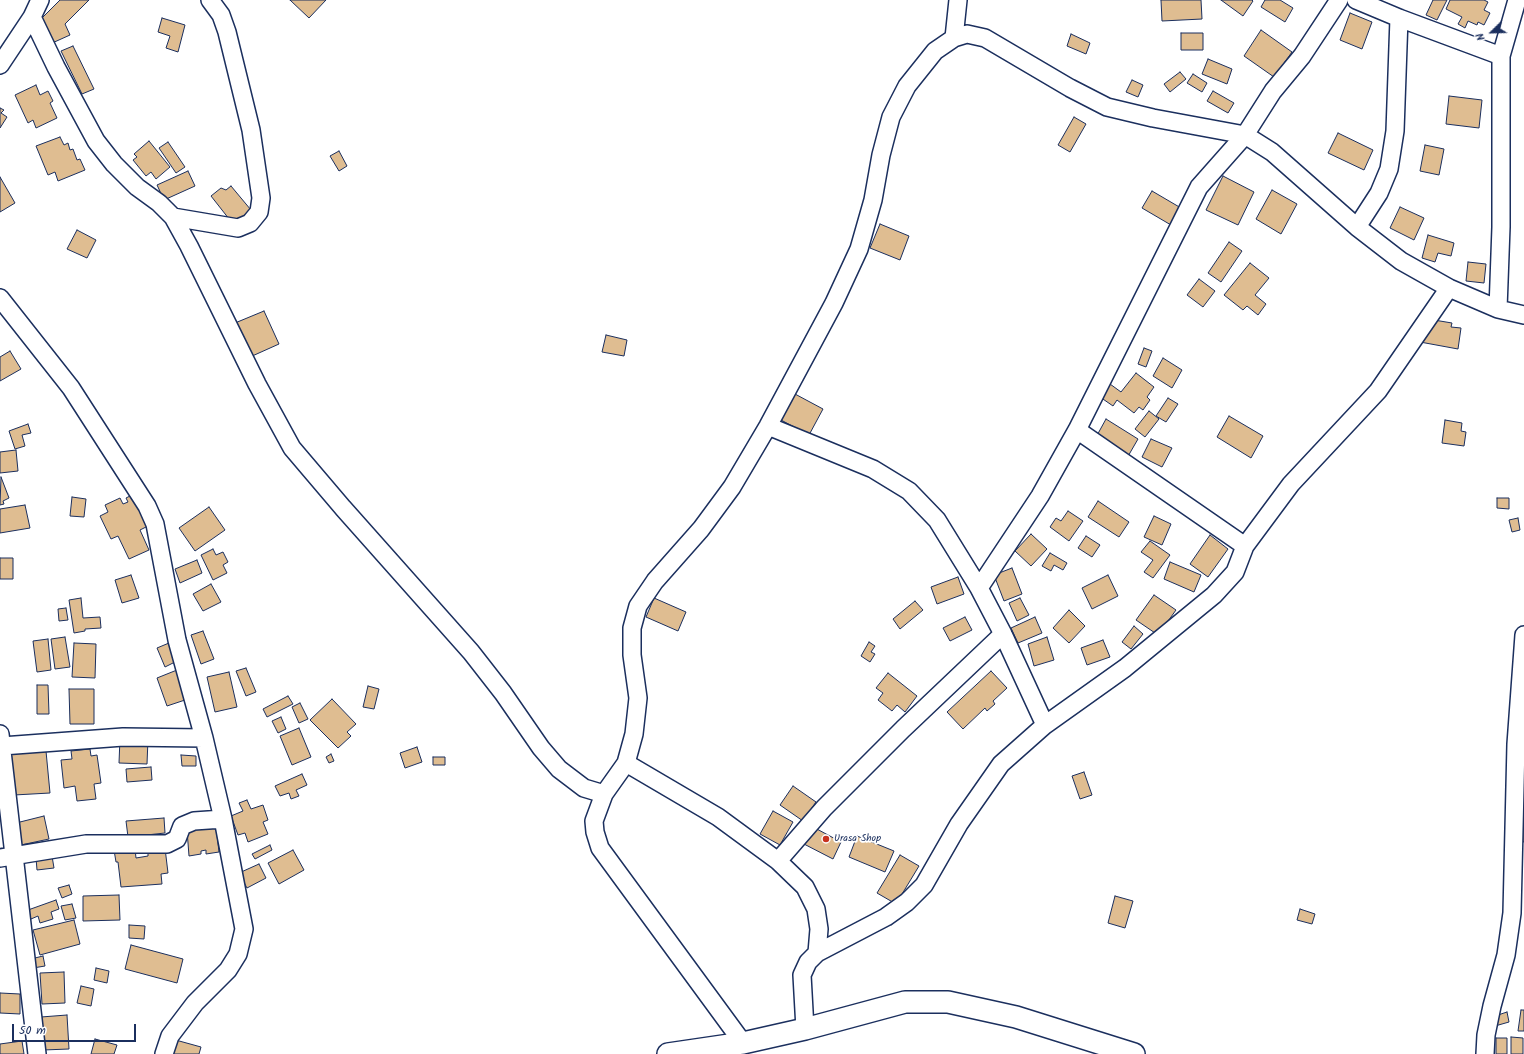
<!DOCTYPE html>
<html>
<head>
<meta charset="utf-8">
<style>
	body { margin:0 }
	#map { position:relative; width:1524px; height:1054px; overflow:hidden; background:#fff; font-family:Kalam,sans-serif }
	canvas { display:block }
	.north { position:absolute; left:1472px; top:12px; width:40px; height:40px; -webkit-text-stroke:3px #fff; paint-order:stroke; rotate:247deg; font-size:11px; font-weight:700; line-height:16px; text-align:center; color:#1b2f5e }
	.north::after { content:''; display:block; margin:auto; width:14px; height:18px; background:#1b2f5e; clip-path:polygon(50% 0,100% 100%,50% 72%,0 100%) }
	.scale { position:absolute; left:12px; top:1024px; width:124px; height:18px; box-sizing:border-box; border:2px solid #1b2f5e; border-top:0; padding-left:5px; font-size:12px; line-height:14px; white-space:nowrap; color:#1b2f5e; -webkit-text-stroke:3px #fff; paint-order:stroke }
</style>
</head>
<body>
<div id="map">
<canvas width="1524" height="1054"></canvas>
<div class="north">N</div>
<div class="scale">50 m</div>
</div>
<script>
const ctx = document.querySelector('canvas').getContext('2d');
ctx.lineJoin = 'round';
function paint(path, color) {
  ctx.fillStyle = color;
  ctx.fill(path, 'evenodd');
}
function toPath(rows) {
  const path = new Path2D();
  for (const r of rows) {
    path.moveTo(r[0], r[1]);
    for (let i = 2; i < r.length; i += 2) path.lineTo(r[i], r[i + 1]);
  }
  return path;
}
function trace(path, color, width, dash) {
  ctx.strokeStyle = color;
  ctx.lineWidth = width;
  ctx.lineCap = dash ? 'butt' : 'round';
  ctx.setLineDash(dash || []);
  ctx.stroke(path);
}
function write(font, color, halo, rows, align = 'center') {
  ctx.font = font + ' Kalam,sans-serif';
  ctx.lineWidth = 3.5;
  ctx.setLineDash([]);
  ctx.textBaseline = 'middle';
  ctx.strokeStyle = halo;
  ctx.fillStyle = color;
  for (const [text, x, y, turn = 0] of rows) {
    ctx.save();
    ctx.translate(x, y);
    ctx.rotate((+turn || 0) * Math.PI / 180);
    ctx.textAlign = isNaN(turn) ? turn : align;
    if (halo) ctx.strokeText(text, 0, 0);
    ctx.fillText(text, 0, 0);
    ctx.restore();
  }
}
const building = toPath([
	[60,0,89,0,65,24,70,35,50,44,41,19,60,0],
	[290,0,326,0,309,18,290,0],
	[1161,0,1201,0,1202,19,1162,21,1161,0],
	[1221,0,1252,0,1253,1,1243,16,1221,0],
	[1265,0,1280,0,1293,8,1285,22,1261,7,1265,0],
	[1433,0,1447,0,1437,20,1426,15,1433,0],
	[1450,0,1484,0,1488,2,1484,10,1490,13,1484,25,1478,22,1477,25,1468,21,1465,28,1458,24,1462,17,1446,9,1450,0],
	[1350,13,1372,22,1362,49,1340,40,1350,13],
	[162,18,185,25,178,52,166,48,170,36,158,32,162,18],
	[1261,30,1292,52,1274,77,1244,56,1261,30],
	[1181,33,1203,33,1203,50,1181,50,1181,33],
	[1071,34,1090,43,1086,54,1067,46,1071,34],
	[73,46,94,89,82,94,61,51,73,46],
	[1208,59,1232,69,1227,84,1202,74,1208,59],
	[1180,72,1186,79,1170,92,1164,84,1180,72],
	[1193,74,1207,83,1202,92,1187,83,1193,74],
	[1132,80,1143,85,1138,97,1126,92,1132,80],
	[36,85,40,95,48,91,53,101,50,103,57,118,36,128,33,120,28,123,15,95,36,85],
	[1213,91,1234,103,1228,113,1207,101,1213,91],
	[1449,96,1482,100,1479,128,1446,124,1449,96],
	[0,108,4,110,1,113,7,117,0,128,0,108],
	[1074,117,1086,124,1070,152,1058,145,1074,117],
	[1338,133,1373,150,1364,170,1328,153,1338,133],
	[60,137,64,145,68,143,70,150,73,149,77,160,80,159,85,170,58,181,55,172,48,175,36,146,60,137],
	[149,141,170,167,156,179,151,172,146,176,133,160,137,157,134,154,149,141],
	[168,142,185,167,176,173,159,148,168,142],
	[1425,145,1444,149,1439,175,1420,171,1425,145],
	[339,151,347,166,339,171,330,156,339,151],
	[188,171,195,186,164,200,157,185,188,171],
	[1223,176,1254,192,1238,225,1206,210,1223,176],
	[0,177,15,203,0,212,0,177],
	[231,186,251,210,233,224,211,196,221,188,226,190,231,186],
	[1272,190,1297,204,1281,234,1256,219,1272,190],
	[1152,191,1181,208,1171,225,1142,208,1152,191],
	[1400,207,1424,218,1414,240,1390,228,1400,207],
	[880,224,909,236,900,260,870,248,880,224],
	[77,230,96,240,87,258,67,249,77,230],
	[1428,235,1454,243,1451,256,1438,253,1435,262,1422,258,1428,235],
	[1229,242,1242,251,1221,282,1208,273,1229,242],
	[1468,262,1486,264,1484,283,1466,281,1468,262],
	[1250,263,1269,278,1255,295,1266,304,1258,315,1247,306,1243,310,1224,295,1250,263],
	[1199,279,1215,291,1203,307,1187,295,1199,279],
	[264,311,279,344,250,357,235,323,264,311],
	[1434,320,1452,323,1451,327,1461,328,1458,349,1420,342,1434,320],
	[606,335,627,340,624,356,602,352,606,335],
	[1144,348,1152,351,1146,367,1138,364,1144,348],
	[10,351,21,369,0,381,0,357,10,351],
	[1163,358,1182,370,1172,388,1153,376,1163,358],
	[1136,373,1154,387,1147,397,1150,400,1143,410,1139,407,1134,413,1117,400,1113,406,1100,397,1110,384,1121,392,1136,373],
	[795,394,823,409,809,435,781,420,795,394],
	[1168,398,1178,404,1166,422,1156,416,1168,398],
	[1149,411,1159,419,1145,437,1135,429,1149,411],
	[1229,416,1263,436,1251,458,1217,437,1229,416],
	[1106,419,1138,439,1127,458,1095,439,1106,419],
	[1445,420,1462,423,1461,431,1466,432,1464,446,1442,443,1445,420],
	[28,424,31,433,22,435,25,446,15,449,9,431,28,424],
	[1151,439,1172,448,1162,467,1142,457,1151,439],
	[16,450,18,471,0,473,0,452,16,450],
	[1,477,9,498,3,501,4,504,0,505,1,477],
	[134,494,148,526,140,530,149,550,129,559,118,536,111,539,100,516,108,512,105,505,120,498,123,504,128,502,126,498,134,494],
	[72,497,86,499,84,517,70,516,72,497],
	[1497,498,1509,498,1509,509,1497,508,1497,498],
	[1098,501,1129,522,1119,537,1088,517,1098,501],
	[25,505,30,528,0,533,0,509,25,505],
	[209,507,225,530,195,551,179,528,209,507],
	[1068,511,1083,521,1069,541,1050,527,1056,518,1061,521,1068,511],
	[1154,516,1171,524,1162,545,1144,537,1154,516],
	[1518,518,1520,530,1512,532,1509,520,1518,518],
	[1031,534,1047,549,1031,566,1015,551,1031,534],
	[1210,535,1228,549,1208,577,1190,564,1210,535],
	[1086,536,1100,545,1092,557,1078,548,1086,536],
	[1150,541,1170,555,1153,578,1144,572,1153,560,1141,552,1150,541],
	[213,549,216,555,223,552,228,562,223,565,227,573,213,580,201,555,213,549],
	[1050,553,1067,563,1063,570,1054,565,1051,571,1042,566,1050,553],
	[0,558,13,558,13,579,0,579,0,558],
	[197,560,202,573,180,583,175,569,197,560],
	[1170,562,1201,575,1194,592,1164,579,1170,562],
	[1012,568,1022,594,1004,601,994,575,1012,568],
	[131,575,139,598,122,603,115,580,131,575],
	[1108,575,1118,596,1092,609,1082,588,1108,575],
	[958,577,964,594,937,604,931,587,958,577],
	[211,584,221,602,203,611,193,594,211,584],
	[1154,595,1176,610,1158,635,1136,620,1154,595],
	[81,598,83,618,100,617,101,628,85,629,85,631,74,633,69,600,81,598],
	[654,598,686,612,678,631,646,617,654,598],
	[1020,598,1029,615,1017,621,1009,603,1020,598],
	[915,601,923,610,900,629,893,619,915,601],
	[66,608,68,620,59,621,58,609,66,608],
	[1069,610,1085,626,1069,643,1053,628,1069,610],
	[965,617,972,630,950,641,943,628,965,617],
	[1035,617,1042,633,1018,643,1011,628,1035,617],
	[1134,626,1143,634,1131,649,1122,642,1134,626],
	[203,631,214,659,201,664,191,635,203,631],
	[65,637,70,667,55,669,51,639,65,637],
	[1047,637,1054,660,1034,666,1028,644,1047,637],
	[48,639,51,670,37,672,33,641,48,639],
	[1103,640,1110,657,1087,665,1081,648,1103,640],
	[869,642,875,646,871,652,875,654,870,662,861,656,869,642],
	[74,643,96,644,95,678,72,677,74,643],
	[169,643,177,661,165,667,157,648,169,643],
	[246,668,256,692,246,696,236,671,246,668],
	[177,670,188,699,167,706,157,678,177,670],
	[991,671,1007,688,993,701,995,704,987,711,985,708,963,729,947,712,991,671],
	[229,672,237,707,215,712,207,677,229,672],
	[888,673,917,696,905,712,897,705,892,711,878,700,883,693,876,688,888,673],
	[37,685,48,685,49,714,37,714,37,685],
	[368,686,379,689,374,709,363,707,368,686],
	[69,689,94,689,94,724,70,724,69,689],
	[288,696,293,704,267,717,263,709,288,696],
	[332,699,356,724,347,732,351,736,338,748,310,720,332,699],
	[300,703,308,719,299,723,292,707,300,703],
	[281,717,286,729,278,733,272,721,281,717],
	[299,728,311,757,292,765,280,736,299,728],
	[120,738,148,739,147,764,119,763,120,738],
	[417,747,422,762,405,768,400,753,417,747],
	[90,749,91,756,97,755,101,783,94,784,96,799,77,801,75,786,64,788,61,760,72,759,71,751,90,749],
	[46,751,50,793,14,795,11,754,46,751],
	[331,754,334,761,329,763,326,757,331,754],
	[181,755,196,756,196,766,182,766,181,755],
	[433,757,445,757,445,765,433,765,433,757],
	[151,767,152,780,127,782,126,769,151,767],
	[1084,772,1092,795,1080,799,1072,776,1084,772],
	[302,774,307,785,296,790,299,796,291,799,289,793,280,796,275,786,302,774],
	[793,786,816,802,803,821,780,805,793,786],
	[247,800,251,809,263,805,268,820,263,822,268,834,248,842,245,833,238,835,231,816,243,811,239,803,247,800],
	[773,811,793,822,780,845,760,834,773,811],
	[1520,815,1524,815,1524,842,1518,841,1520,815],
	[44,816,49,839,21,845,16,823,44,816],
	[164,818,165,833,128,837,126,821,164,818],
	[216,826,219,852,206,854,206,850,201,851,201,854,189,856,187,830,216,826],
	[815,828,841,842,833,859,802,843,806,835,810,837,815,828],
	[857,836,894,851,885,872,849,857,857,836],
	[270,845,272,850,255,859,252,854,270,845],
	[165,848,168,873,161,874,162,884,121,887,118,862,116,862,114,850,135,849,136,858,148,856,148,850,165,848],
	[293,850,304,870,279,884,268,863,293,850],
	[900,855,919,866,896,904,877,893,900,855],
	[52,856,54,868,37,870,36,858,52,856],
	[259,864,266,878,247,888,239,873,259,864],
	[69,885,72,894,62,898,58,888,69,885],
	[119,895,120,920,83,921,83,896,119,895],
	[1115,896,1133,901,1125,928,1108,923,1115,896],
	[56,900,59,909,51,912,53,919,40,923,38,916,31,919,28,910,56,900],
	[72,904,76,918,65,920,61,906,72,904],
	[1300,909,1315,914,1312,924,1297,920,1300,909],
	[74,920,80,944,40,955,33,930,74,920],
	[129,925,145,926,144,939,129,938,129,925],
	[131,945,183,959,177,983,125,969,131,945],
	[43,956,45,966,33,968,31,959,43,956],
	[96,968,109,971,107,983,94,980,96,968],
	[64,972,65,1003,42,1004,40,973,64,972],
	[81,986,94,989,91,1006,77,1003,81,986],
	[0,993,20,994,20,1014,0,1013,0,993],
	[1521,1010,1524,1010,1524,1031,1518,1031,1521,1010],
	[1507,1012,1509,1022,1495,1026,1492,1017,1507,1012],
	[67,1015,69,1049,43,1050,41,1017,67,1015],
	[1511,1037,1523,1038,1523,1054,1511,1054,1511,1037],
	[1496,1038,1507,1038,1507,1054,1496,1054,1496,1038],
	[95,1039,117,1045,114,1054,91,1054,95,1039],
	[172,1039,201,1047,199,1054,168,1054,172,1039],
	[22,1041,24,1054,0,1054,0,1044,22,1041]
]);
paint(building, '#dfbd91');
trace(building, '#1b2f5e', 1);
const minor = toPath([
	[1356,0,1399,18,1501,56],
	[32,17,56,67,96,141,114,164,137,187,159,203,173,217,189,246,257,384,292,448,343,508,471,652,503,693,541,748,559,769,584,788,604,794],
	[954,38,958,0],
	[0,65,32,17,40,0],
	[173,217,238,228,250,223,259,212,261,198,251,130,227,32,221,15,210,0],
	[1357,227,1379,193,1389,169,1395,131,1399,18],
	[0,298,71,388,147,506,155,524,177,640,204,738,223,819,244,929,238,954,228,970,195,1003,170,1036,164,1054],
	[1498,309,1501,227,1501,56,1517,0],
	[768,426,873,469,909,491,937,520,979,588,1003,634,1045,725],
	[1077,430,1245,546],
	[979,588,1040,496,1077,430,1199,187,1245,135,1273,91,1302,56,1339,0],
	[0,734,37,1054],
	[2,746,123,737,204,738],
	[626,763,718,817,778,861,805,887,816,909,819,929,817,953],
	[0,858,86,844,167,844,177,839,182,826,194,821,223,819],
	[778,861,824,808,903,729,1003,634],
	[805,1029,802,975,808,962,817,953,886,917,907,902,924,885,959,824,1001,764,1045,725,1125,668,1214,595,1235,572,1245,546,1291,484,1378,391,1449,288],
	[743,1043,600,848,595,832,594,821,604,794,626,763,634,734,638,698,632,655,632,628,638,606,655,581,701,529,732,487,768,426,834,303,859,249,873,200,881,155,891,117,907,86,935,51,954,38,967,34,985,38,1070,88,1107,107,1153,118,1245,135,1272,152,1357,227,1401,261,1449,288,1498,309,1524,315],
	[1485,1054,1486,1035,1492,1006,1506,955,1512,913,1516,744,1524,635]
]);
const tertiary = toPath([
	[668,1054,743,1043,805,1029,905,1002,948,1002,1016,1017,1134,1054]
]);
trace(minor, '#1b2f5e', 20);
trace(tertiary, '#1b2f5e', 24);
trace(minor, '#fff', 17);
trace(tertiary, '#fff', 21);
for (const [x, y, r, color] of [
	[826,839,4,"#c8321e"]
]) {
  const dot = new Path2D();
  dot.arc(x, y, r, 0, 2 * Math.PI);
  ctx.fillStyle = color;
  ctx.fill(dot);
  trace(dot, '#fff', 1.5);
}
write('10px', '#1b2f5e', '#fff', [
	["Urasa Shop",834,839]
], 'left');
</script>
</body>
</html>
